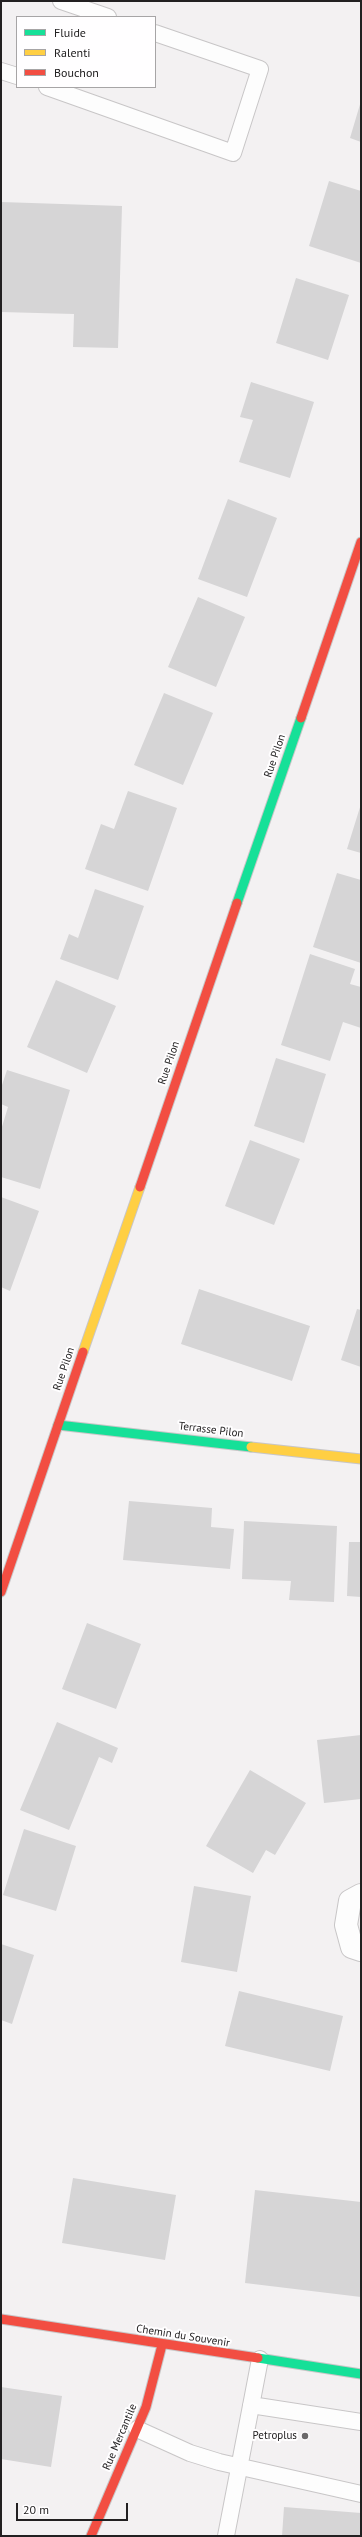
<!DOCTYPE html>
<html>
<head>
<meta charset="utf-8">
<style>
	body { margin:0 }
	#map { position:relative; width:362px; height:2537px; overflow:hidden; background:#f3f1f2; font-family:"PT Sans",sans-serif }
	canvas { display:block }
	.frame { position:absolute; inset:0; border:2px solid #222021; pointer-events:none }
	.legend { position:absolute; left:16px; top:16px; width:140px; height:72px; box-sizing:border-box; background:#fffeff; border:1px solid #a7a5a6; margin:0; padding:5px 7px; list-style:none; font-size:12px; color:#222021 }
	.legend li { display:flex; align-items:center; gap:8px; height:20px }
	.legend b { width:20px; border:1px solid #a7a5a6 }
	.scale { position:absolute; left:16px; top:2503px; width:112px; height:18px; box-sizing:border-box; border:2px solid #222021; border-top:0; padding-left:5px; font-size:12px; line-height:14px; white-space:nowrap; color:#222021; -webkit-text-stroke:3px #fffeff; paint-order:stroke }
</style>
</head>
<body>
<div id="map">
<canvas width="362" height="2537"></canvas>
<div class="frame"></div>
<ul class="legend">
<li><b style="height:5px;background:#16e098"></b>Fluide</li>
<li><b style="height:5px;background:#ffcf43"></b>Ralenti</li>
<li><b style="height:5px;background:#f24e42"></b>Bouchon</li>
</ul>
<div class="scale">20 m</div>
</div>
<script>
const ctx = document.querySelector('canvas').getContext('2d');
ctx.lineJoin = 'round';
function paint(path, color) {
  ctx.fillStyle = color;
  ctx.fill(path, 'evenodd');
}
function toPath(rows) {
  const path = new Path2D();
  for (const r of rows) {
    path.moveTo(r[0], r[1]);
    for (let i = 2; i < r.length; i += 2) path.lineTo(r[i], r[i + 1]);
  }
  return path;
}
function trace(path, color, width, dash) {
  ctx.strokeStyle = color;
  ctx.lineWidth = width;
  ctx.lineCap = dash ? 'butt' : 'round';
  ctx.setLineDash(dash || []);
  ctx.stroke(path);
}
function write(font, color, halo, rows, align = 'center') {
  ctx.font = font + ' "PT Sans",sans-serif';
  ctx.lineWidth = 4;
  ctx.setLineDash([]);
  ctx.textBaseline = 'middle';
  ctx.strokeStyle = halo;
  ctx.fillStyle = color;
  for (const [text, x, y, turn = 0] of rows) {
    ctx.save();
    ctx.translate(x, y);
    ctx.rotate((+turn || 0) * Math.PI / 180);
    ctx.textAlign = isNaN(turn) ? turn : align;
    if (halo) ctx.strokeText(text, 0, 0);
    ctx.fillText(text, 0, 0);
    ctx.restore();
  }
}
paint(toPath([
	[361,101,361,142,350,138],
	[329,181,361,191,361,263,309,246],
	[1,202,122,206,118,348,73,347,74,314,1,312],
	[296,278,349,295,328,360,276,343],
	[251,382,314,402,290,478,239,462,253,420,240,417],
	[228,499,277,518,247,597,198,579],
	[198,597,245,617,216,687,168,667],
	[164,693,213,713,183,785,134,765],
	[128,791,177,808,148,891,85,869,101,824,114,829],
	[361,804,361,853,347,849],
	[337,873,361,880,361,963,313,947],
	[95,889,144,906,118,980,60,959,69,934,78,938],
	[310,954,355,969,350,984,361,987,361,1028,343,1022,330,1061,281,1045],
	[56,980,116,1006,87,1073,27,1047],
	[276,1058,326,1074,304,1143,254,1126],
	[7,1070,70,1090,40,1189,1,1177,1,1130,8,1107,1,1104,1,1088],
	[250,1140,300,1159,274,1225,225,1206],
	[1,1197,39,1211,10,1291,1,1287],
	[199,1289,310,1326,292,1381,181,1344],
	[357,1309,361,1310,361,1367,341,1360],
	[129,1501,212,1508,211,1527,234,1529,230,1569,123,1560],
	[244,1521,337,1526,334,1602,289,1600,291,1581,242,1579],
	[349,1542,361,1542,361,1597,347,1596],
	[87,1623,141,1644,116,1709,62,1689],
	[57,1722,118,1748,112,1763,99,1757,69,1830,20,1810],
	[361,1735,361,1799,324,1803,317,1740],
	[250,1770,306,1803,275,1855,266,1850,253,1873,206,1846],
	[24,1829,76,1846,56,1911,3,1895],
	[194,1886,251,1896,237,1972,181,1962],
	[1,1944,34,1955,12,2024,1,2020],
	[239,1991,343,2016,330,2071,225,2046],
	[73,2178,176,2195,165,2260,62,2243],
	[255,2190,361,2202,361,2297,245,2283],
	[1,2387,62,2396,51,2467,1,2459],
	[284,2507,361,2513,361,2536,282,2536]
]), '#d6d5d6');
const lane = toPath([
	[61,1,108,17],
	[1,71,17,76],
	[47,87,233,153,260,69,155,33],
	[251,2405,361,2422],
	[137,2429,190,2453,219,2462,361,2494],
	[226,2536,260,2359]
]);
const street = toPath([
	[361,1895,350,1901,346,1925,352,1947,361,1950]
]);
const fast = toPath([
	[237,903,301,718],
	[58,1425,251,1447],
	[258,2358,361,2374]
]);
const slow = toPath([
	[83,1352,140,1187],
	[251,1447,361,1459]
]);
const jam = toPath([
	[301,718,361,542],
	[140,1187,237,903],
	[1,1592,83,1352],
	[1,2319,258,2358],
	[91,2536,146,2407,162,2345]
]);
trace(lane, '#c8c6c7', 18);
trace(street, '#c8c6c7', 24);
trace(fast, '#c8c6c7', 11);
trace(slow, '#c8c6c7', 11);
trace(jam, '#c8c6c7', 11);
trace(lane, '#fdfdfd', 16);
trace(street, '#fdfdfd', 22);
trace(fast, '#16e098', 9);
trace(slow, '#ffcf43', 9);
trace(jam, '#f24e42', 9);
for (const [x, y, r, color] of [
	[305,2436,4,"#6b696a"]
]) {
  const dot = new Path2D();
  dot.arc(x, y, r, 0, 2 * Math.PI);
  ctx.fillStyle = color;
  ctx.fill(dot);
  trace(dot, '#fffeff', 1.5);
}
write('11px', '#222021', '#fffeff', [
	["Rue Pilon",275,756,-71],
	["Rue Pilon",169,1063,-71],
	["Rue Pilon",64,1369,-71],
	["Terrasse Pilon",211,1430,7],
	["Chemin du Souvenir",183,2336,9],
	["Rue Mercantile",120,2437,-67]
]);
write('11px', '#222021', '#fffeff', [
	["Petroplus",297,2436]
], 'right');
</script>
</body>
</html>
